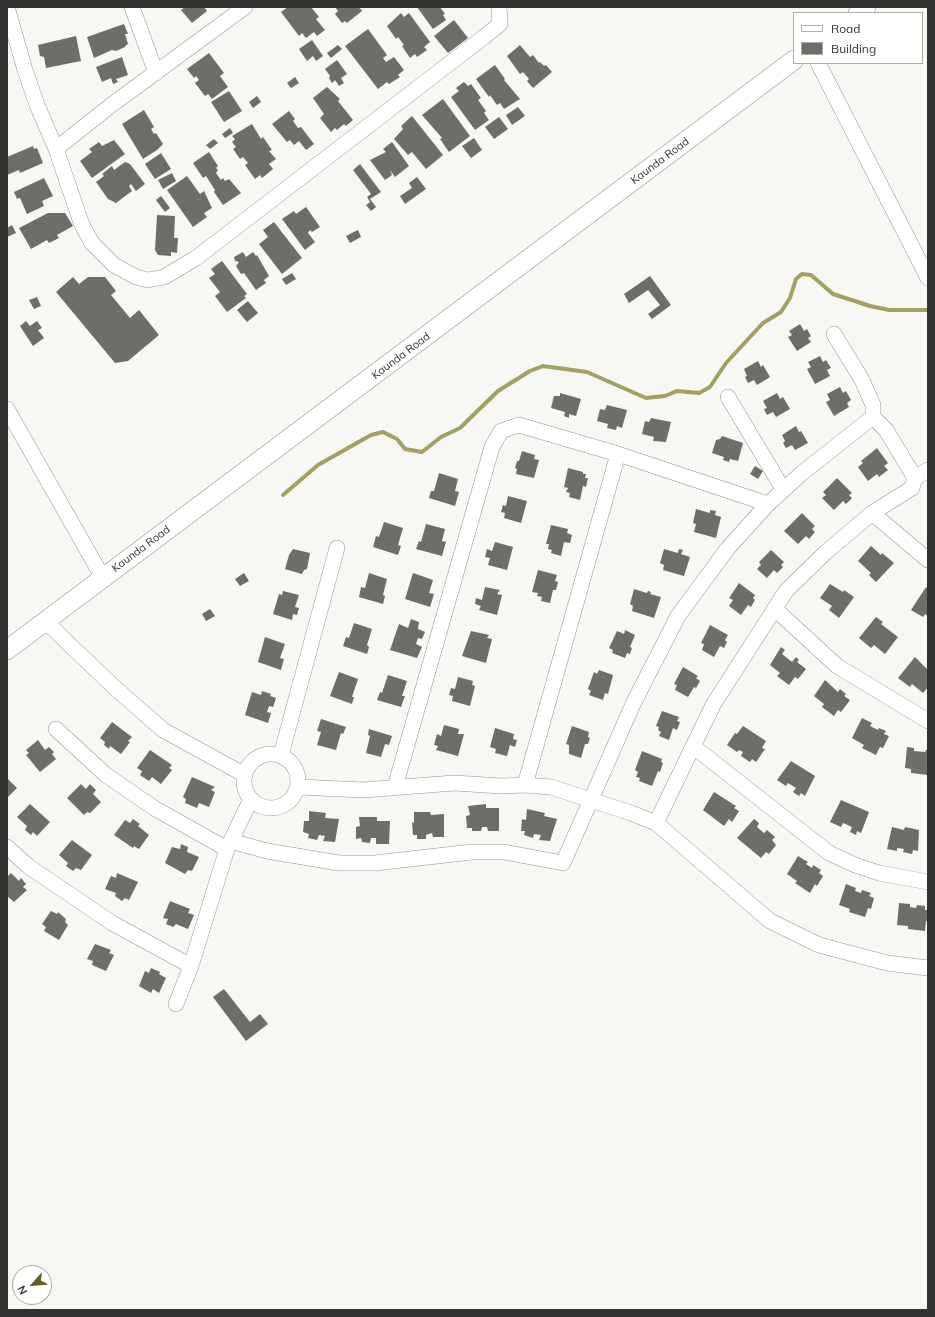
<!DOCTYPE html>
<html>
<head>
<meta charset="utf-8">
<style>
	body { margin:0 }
	#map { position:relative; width:935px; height:1317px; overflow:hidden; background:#f7f7f3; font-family:Mulish,sans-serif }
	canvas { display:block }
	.frame { position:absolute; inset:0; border:8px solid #31312f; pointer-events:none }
	.legend { position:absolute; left:793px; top:12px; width:130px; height:52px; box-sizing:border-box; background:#fffffe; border:1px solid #adadab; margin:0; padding:5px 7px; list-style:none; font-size:12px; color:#31312f }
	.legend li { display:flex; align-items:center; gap:8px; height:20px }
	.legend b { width:20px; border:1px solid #adadab }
	.north { position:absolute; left:12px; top:1265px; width:40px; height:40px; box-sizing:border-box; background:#fffffe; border:1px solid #adadab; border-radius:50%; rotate:243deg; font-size:11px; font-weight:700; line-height:16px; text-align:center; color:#31312f }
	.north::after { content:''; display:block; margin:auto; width:14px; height:18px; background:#605e2b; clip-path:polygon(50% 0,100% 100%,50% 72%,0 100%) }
</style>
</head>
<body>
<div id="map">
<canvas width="935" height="1317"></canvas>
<div class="frame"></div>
<ul class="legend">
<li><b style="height:5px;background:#fff"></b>Road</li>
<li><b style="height:11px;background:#6d6d6a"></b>Building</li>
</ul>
<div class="north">N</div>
</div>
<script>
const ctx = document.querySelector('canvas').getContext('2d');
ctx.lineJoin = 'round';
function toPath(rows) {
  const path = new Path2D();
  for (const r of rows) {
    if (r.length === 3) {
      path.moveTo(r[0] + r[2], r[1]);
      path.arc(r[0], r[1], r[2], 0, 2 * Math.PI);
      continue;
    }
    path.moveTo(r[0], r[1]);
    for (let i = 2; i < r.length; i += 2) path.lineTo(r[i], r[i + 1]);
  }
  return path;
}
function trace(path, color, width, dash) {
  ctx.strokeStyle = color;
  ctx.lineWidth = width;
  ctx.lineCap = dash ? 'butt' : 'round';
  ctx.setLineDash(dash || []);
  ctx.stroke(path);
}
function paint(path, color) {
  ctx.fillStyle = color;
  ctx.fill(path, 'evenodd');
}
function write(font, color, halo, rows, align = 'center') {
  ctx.font = font + ' Mulish,sans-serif';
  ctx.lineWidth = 4;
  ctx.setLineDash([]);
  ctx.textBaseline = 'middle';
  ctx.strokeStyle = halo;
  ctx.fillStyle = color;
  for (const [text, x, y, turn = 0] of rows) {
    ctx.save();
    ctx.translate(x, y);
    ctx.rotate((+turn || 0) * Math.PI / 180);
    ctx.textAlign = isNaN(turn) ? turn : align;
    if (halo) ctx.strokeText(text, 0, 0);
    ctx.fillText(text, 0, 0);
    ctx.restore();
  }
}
trace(toPath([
	[283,495,318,465,371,435,383,432,397,439,405,449,422,452,441,437,460,428,498,391,530,371,543,366,587,372,646,398,665,396,677,391,699,393,710,387,726,363,763,323,781,312,790,298,796,279,802,274,811,275,833,294,870,306,889,310,928,310]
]), '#a3a161', 4);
paint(toPath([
	[185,7,204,7,207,11,192,23,181,10],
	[288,7,311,7,319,17,316,19,325,30,317,36,314,32,306,38,302,33,299,36,281,12],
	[335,7,359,7,362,11,347,23,345,21,342,23,335,14,338,11],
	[417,7,440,7,445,14,443,15,446,20,433,29],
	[401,13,404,17,409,13,430,42,424,47,427,50,417,57,415,54,410,58,402,46,404,45,398,37,396,39,387,26],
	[454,20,468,38,448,53,434,36],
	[124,24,128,34,125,34,128,44,125,46,125,47,116,51,112,50,94,58,87,37],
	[368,29,387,55,383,58,386,62,394,57,404,70,398,75,400,77,389,84,387,82,378,89,345,46],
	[76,36,81,61,46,68,44,57,40,56,38,45],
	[312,40,323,56,316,61,313,56,307,61,299,49],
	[338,45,342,49,331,58,327,53],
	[520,45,530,57,533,55,539,63,540,62,544,66,546,65,552,72,533,88,527,81,529,79,523,72,520,74,507,56],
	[209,53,224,73,220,76,228,87,212,99,208,94,205,96,195,83,199,80,196,76,194,78,187,69],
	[122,57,128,75,116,79,118,82,113,84,111,78,102,82,96,67],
	[337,60,347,74,341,78,344,83,339,86,335,80,332,83,329,78,330,76,325,69],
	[495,65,505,79,504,80,520,99,504,109,500,103,497,105,490,95,489,97,476,79],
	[295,77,299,83,291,88,287,83],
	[464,82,468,86,471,84,481,98,478,100,486,111,484,113,489,120,475,130,451,97,459,91,456,88],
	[327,87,340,99,338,101,353,120,346,126,344,124,337,130,335,128,331,132,320,118,324,114,313,98],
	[229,91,242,111,224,122,211,102],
	[257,96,261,102,253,108,249,102],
	[443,99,470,136,449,152,440,139,442,138,422,115],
	[518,107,525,116,512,125,506,115],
	[144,110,154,127,151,129,154,134,156,133,163,144,157,150,143,159,122,124],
	[289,111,295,119,293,121,298,128,301,127,314,144,306,150,299,141,294,145,290,140,287,142,272,124],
	[412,116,443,155,426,169,412,152,408,155,394,139,403,129,401,126],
	[499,117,508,129,494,139,485,127],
	[252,124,261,139,263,137,272,150,269,151,276,159,269,164,273,169,262,178,260,175,255,179,245,165,248,163,243,157,240,159,233,149,236,147,232,142,235,139,232,136],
	[230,128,233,133,225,138,222,134],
	[474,138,482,150,471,158,462,146],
	[214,139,218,143,210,149,206,145],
	[114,140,125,154,92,178,80,161,92,152,89,149,99,142,102,146],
	[392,142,409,166,395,177,390,170,392,175,385,180,370,160,386,152,383,149],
	[33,146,34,149,37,148,43,163,20,173,19,170,7,175,7,157],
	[209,152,218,166,216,168,218,170,216,173,221,180,223,178,225,181,229,179,241,193,223,205,214,192,215,190,206,176,203,178,193,163],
	[161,153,171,169,155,179,145,164],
	[125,162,130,164,145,184,136,191,131,184,129,186,132,191,116,203,108,199,96,182,104,176,102,174,112,166,114,170],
	[360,164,381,192,370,199,376,207,371,211,366,205,370,202,367,197,371,194,353,170],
	[172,173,176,181,163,189,158,180],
	[187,176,200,194,204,191,212,208,204,213,207,217,193,227,167,190],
	[417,177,426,189,405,204,400,196,412,188,409,183],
	[44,178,53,196,42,201,44,206,27,214,20,198,17,199,14,192],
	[161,196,170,208,165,212,156,200],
	[306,207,320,227,312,232,310,230,308,233,315,242,305,250,282,219,294,211,296,214],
	[48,213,65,213,73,226,57,235,59,238,49,243,47,240,31,249,19,228],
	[157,215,175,216,174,238,178,238,177,253,171,252,171,256,158,255,155,250],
	[274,222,302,258,282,274,259,244,268,237,263,230],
	[12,225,16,233,7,237,7,228],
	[358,230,361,237,350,243,346,236],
	[243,252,246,257,253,252,256,256,257,255,269,276,264,280,266,283,256,290,244,273,241,274,236,266,239,262,235,261,234,257],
	[222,261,247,294,244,296,246,298,227,312,215,296,220,292,209,278,215,274,211,269],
	[292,273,296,279,286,285,282,279],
	[650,276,671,305,652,319,648,314,660,305,648,290,629,303,624,294],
	[73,277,79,284,88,277,105,277,116,291,111,295,130,318,139,310,159,335,128,361,115,363,56,292],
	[37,297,41,306,34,309,29,300],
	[248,301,258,313,247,322,237,310],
	[26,321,30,326,37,321,42,328,38,330,44,338,33,346,20,326],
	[800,324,804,331,807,329,811,336,808,338,811,342,797,351,788,337,792,335,789,331],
	[820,356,823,362,826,360,831,368,827,370,830,376,815,384,807,369,811,367,808,362],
	[758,361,761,367,763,365,770,377,757,385,754,380,748,383,745,377,747,376,744,369],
	[840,387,843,393,846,391,851,400,847,403,849,407,834,416,826,402,830,400,827,394],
	[560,393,581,399,576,416,569,414,569,418,564,416,565,412,551,408,554,396,560,396],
	[777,393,780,399,783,397,790,409,776,417,773,412,767,415,764,409,767,408,763,401],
	[607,405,627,410,622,428,617,426,616,430,607,428,608,424,597,421,600,409,605,410],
	[651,418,671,422,666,442,653,441,654,437,642,434,645,421,649,422],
	[796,426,799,432,801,431,808,443,795,450,792,445,786,448,783,443,785,441,782,435],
	[722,436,743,443,738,461,730,459,729,462,723,460,724,457,712,453,716,440,720,439],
	[877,448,888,463,884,466,888,470,879,477,877,474,868,481,858,467,863,463,861,461],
	[522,451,535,455,534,459,539,460,534,478,516,474,517,469,515,468,517,461,519,461],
	[755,466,763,471,758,479,750,474],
	[568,468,583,472,583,474,586,474,585,478,588,478,586,487,583,486,580,500,569,497,570,493,566,492,568,488,564,487],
	[439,473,458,479,455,491,459,492,455,506,429,498,431,491,434,491],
	[837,478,852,493,849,495,852,498,846,504,843,501,834,510,822,498,826,495,823,492],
	[508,496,527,501,521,523,504,518,505,513,501,512,503,505,506,506],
	[696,509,710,513,710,510,716,511,715,515,721,517,716,538,694,532,696,524,693,523],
	[802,513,815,526,812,529,815,532,809,539,806,536,798,544,784,531],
	[384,522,403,528,398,545,401,546,398,555,373,547,376,536,379,537],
	[426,524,445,529,442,541,446,542,442,556,416,549,419,541,421,542],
	[551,525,568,529,567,533,572,535,570,543,564,542,561,556,551,553,552,550,548,549,549,544,546,544],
	[495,542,513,547,507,570,488,565,490,558,485,557,487,549,492,551],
	[871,546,881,555,882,553,894,563,876,582,869,575,871,573,858,561],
	[293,549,310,553,307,569,304,570,302,574,285,569,289,555],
	[664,549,678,553,679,549,683,550,681,554,690,557,684,576,663,570,664,565,660,563],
	[771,550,784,562,781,565,783,567,777,573,774,570,767,578,757,569,761,565,759,562],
	[538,570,557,575,555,581,558,582,556,590,553,590,550,603,541,601,542,597,537,596,538,593,532,592],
	[244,573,249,581,240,586,235,579],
	[369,573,387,579,383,595,385,596,383,604,359,597,361,587,365,588],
	[413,573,433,580,429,593,434,594,430,607,405,599],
	[739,583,755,595,753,598,755,600,751,607,748,605,741,615,729,606,733,600,729,598],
	[830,584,843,592,844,590,854,597,839,618,829,610,832,606,820,598],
	[485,587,500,590,497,594,502,595,497,615,479,610,481,606,475,604,476,598,482,600],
	[926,587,928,589,928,616,925,614,923,617,911,610],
	[634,589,647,593,648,591,651,592,650,594,661,597,654,618,632,611,633,606,630,604],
	[283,591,299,595,295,607,299,608,297,615,293,614,292,620,273,614,279,594,282,595],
	[210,609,215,616,206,621,202,614],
	[876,617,883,622,881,624,898,637,885,654,874,645,871,648,859,638],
	[411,619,419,622,418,629,425,632,422,639,418,638,416,644,422,647,417,658,390,650,399,624,408,628],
	[354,623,372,629,367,645,369,647,367,654,343,646,346,637,349,638],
	[710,625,728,635,725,640,727,642,724,648,720,646,714,657,702,650,704,644,701,643],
	[625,630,635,635,630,647,632,648,630,654,627,653,625,658,612,653,613,650,609,648,617,631,624,634],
	[471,631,489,635,487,638,492,639,486,663,462,656],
	[265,637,285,644,280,658,284,659,281,670,258,662],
	[781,647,785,650,782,654,792,662,796,657,799,660,797,662,806,669,798,679,795,677,789,685,777,676,780,673,770,665],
	[915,657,928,670,928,687,923,693,912,684,910,687,898,678],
	[683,667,698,676,696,678,700,681,696,688,694,687,688,697,675,690,677,685,674,684],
	[599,670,613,675,608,694,605,693,603,700,589,695,591,691,588,689,594,672,597,674],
	[339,672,358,679,352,697,354,697,352,704,330,696],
	[388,675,407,681,402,696,405,696,401,707,377,700,380,692,382,693],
	[458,677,473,681,472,685,475,686,470,706,452,701,453,696,449,695,451,688,455,689],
	[825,680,838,692,840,689,846,694,844,696,850,700,841,712,838,710,834,716,822,707,824,704,814,696],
	[262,691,271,694,270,696,276,698,273,707,269,706,267,712,271,713,268,723,245,715,252,692,261,695],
	[662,711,679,717,677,721,680,722,677,730,673,728,669,740,659,736,661,732,658,730,659,727,656,726],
	[862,718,872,723,870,726,878,730,879,728,886,731,884,734,889,736,883,748,880,747,876,755,862,748,864,745,852,738],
	[321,719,346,727,343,734,341,733,336,750,317,745,321,732,317,731],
	[112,722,132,737,128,741,130,742,121,754,110,746,109,749,104,745,105,742,100,738],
	[444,725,459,729,458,734,464,734,458,756,436,750,438,746,434,745,437,734,441,736],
	[572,726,589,732,588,737,590,738,588,744,585,744,581,758,569,754,569,745,566,744],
	[743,726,766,741,762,748,765,749,756,762,752,759,750,762,741,756,743,752,739,750,737,752,727,745,735,733,737,734],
	[495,728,514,734,513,739,517,740,515,747,510,745,507,756,495,753,496,749,490,747],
	[369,729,392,736,389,745,385,744,381,757,366,753,370,736,368,735],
	[38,740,45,750,49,747,54,752,52,754,56,759,40,772,26,755,29,753,26,750],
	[907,747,914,748,914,751,925,752,926,750,928,750,928,775,911,773,911,769,905,768],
	[150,750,172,765,169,768,172,770,161,784,152,777,149,781,140,775,142,771,137,768],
	[642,751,662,759,661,762,663,763,660,772,658,771,652,786,639,781,640,778,636,777,638,772,635,770],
	[791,761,815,776,805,796,801,793,799,796,793,792,796,788,788,783,786,786,777,780],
	[192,777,215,787,211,790,215,792,209,807,199,803,197,808,185,803,186,799,183,797],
	[7,778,17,788,7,798],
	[81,784,86,789,90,784,96,790,93,794,101,802,90,813,87,812,84,815,67,798],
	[714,792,736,806,734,808,739,811,732,822,729,819,724,826,703,810],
	[841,800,869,812,861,833,857,831,856,835,850,832,852,827,843,823,841,827,830,822],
	[30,804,50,822,37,836,33,832,31,835,25,830,27,826,17,817],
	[486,804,486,808,499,808,499,831,488,831,487,827,482,827,481,831,472,831,472,828,467,828,466,816,470,815,468,806],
	[527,809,545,813,544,816,557,819,550,841,539,840,541,835,534,834,533,838,524,835,525,831,521,831,522,819,526,820],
	[309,811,326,813,325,818,339,819,335,842,323,841,325,836,319,835,317,840,308,838,309,834,303,832,304,821,309,821],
	[414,812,430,812,431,815,444,814,444,837,433,837,432,833,426,835,426,839,417,839,417,835,413,835,412,822,414,823],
	[359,817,377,817,377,821,390,821,389,844,376,844,376,838,371,838,370,843,362,842,361,838,356,839,356,827,360,826],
	[133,819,140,824,138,826,149,835,139,849,134,846,133,848,114,835,125,820,130,823],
	[754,819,759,823,757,827,764,833,767,830,775,837,772,840,776,845,769,854,766,852,761,858,737,838],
	[892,827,904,830,905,827,919,830,918,851,913,850,912,854,903,852,904,849,897,848,897,851,887,849],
	[72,840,92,855,81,870,76,868,73,871,66,866,68,863,59,855],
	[181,844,188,847,187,852,199,857,192,871,188,870,185,874,165,863,172,847,180,849],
	[798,856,808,862,806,864,812,868,813,865,821,870,819,873,823,876,817,886,815,884,810,893,795,883,797,881,787,874],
	[11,873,19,881,21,878,26,884,23,887,27,890,14,902,7,896,7,877],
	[117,873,138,882,129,900,125,898,122,901,115,896,116,893,105,889,111,876,116,878],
	[846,884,856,888,855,891,861,893,862,890,871,893,869,896,874,898,871,909,868,908,865,917,849,912,850,909,839,905],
	[170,901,190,909,188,913,194,915,188,929,176,924,173,927,166,924,168,919,163,918],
	[899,903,910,904,910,907,916,908,917,905,925,906,925,910,928,910,928,921,926,921,925,931,908,929,908,926,897,925],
	[51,911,57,914,58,912,66,919,65,922,68,925,59,940,44,931,46,927,42,924],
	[95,944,111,950,109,953,114,955,106,971,92,965,93,961,87,959],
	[151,968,160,972,159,974,166,978,159,993,153,989,151,993,139,986,145,971,149,973],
	[224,989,250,1022,260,1014,268,1024,246,1041,213,997]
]), '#6d6d6a');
const minor = toPath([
	[7,7,25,70,37,105,56,149,82,225,92,243,114,265,136,277,148,280,164,277,196,258,484,37,500,24,499,7],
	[132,7,156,73],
	[818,63,928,278],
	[56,149,110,106,245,7],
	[728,397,783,489],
	[7,409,103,578],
	[915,478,928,470],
	[872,513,928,560],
	[775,609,837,666,928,721],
	[45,621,114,687,163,730,245,775],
	[56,729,106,775,154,808,227,849],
	[694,747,829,853,855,865,879,873,928,882],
	[271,781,27],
	[281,755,337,548],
	[525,785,618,454],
	[298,787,364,790,454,783,501,786,525,785,551,787,631,813,656,823,770,921,819,945,887,963,928,968],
	[395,787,492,447,501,431,519,425,618,454,768,504],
	[656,823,713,705,786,591,825,553,872,513,912,488,915,478,886,430,873,417],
	[231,841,267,851,339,863,375,863,472,852,504,852,563,863,634,702,678,616,728,548,768,504,802,473,873,417,873,405,862,380,834,334],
	[7,847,28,866,112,923,191,966],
	[176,1004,191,966,227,849,251,799]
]);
const major = toPath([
	[858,13,866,7],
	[7,650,794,60]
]);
trace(minor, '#949491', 16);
trace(major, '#949491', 20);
trace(minor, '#fff', 15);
trace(major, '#fff', 19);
write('11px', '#31312f', '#fffffe', [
	["Kaunda Road",660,161,-37],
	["Kaunda Road",401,356,-37],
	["Kaunda Road",141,549,-37]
]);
</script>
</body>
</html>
